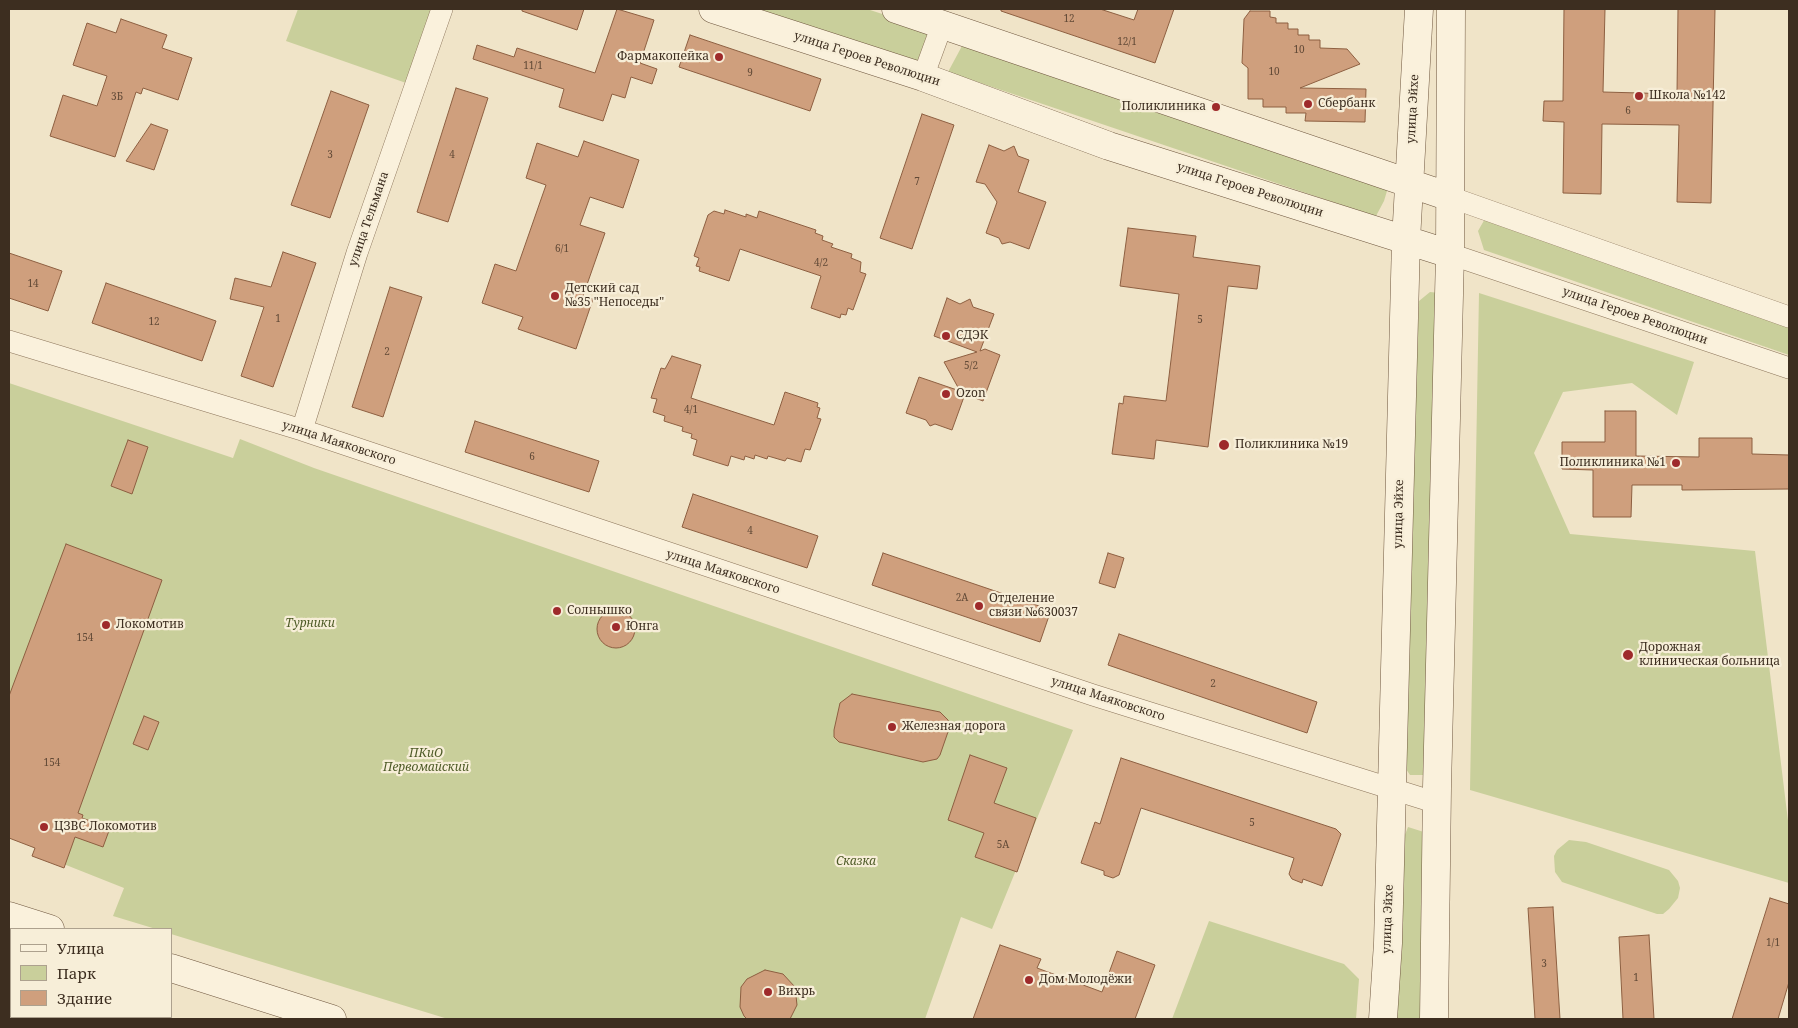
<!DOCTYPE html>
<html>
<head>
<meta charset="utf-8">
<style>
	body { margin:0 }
	#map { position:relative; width:1798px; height:1028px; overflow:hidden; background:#f0e4c8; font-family:"Noto Serif",serif }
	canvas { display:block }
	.frame { position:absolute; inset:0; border:10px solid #3d2e20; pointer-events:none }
	.legend { position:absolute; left:10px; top:928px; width:162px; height:90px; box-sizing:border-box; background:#f7eed8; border:1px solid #ada18e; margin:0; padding:6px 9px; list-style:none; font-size:15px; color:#3d2e20 }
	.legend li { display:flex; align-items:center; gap:10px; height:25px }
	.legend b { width:25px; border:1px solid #ada18e }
</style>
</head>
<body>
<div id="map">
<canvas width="1798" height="1028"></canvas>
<div class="frame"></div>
<ul class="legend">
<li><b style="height:6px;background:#faf1dc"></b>Улица</li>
<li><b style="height:14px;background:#c9cf9b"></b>Парк</li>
<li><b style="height:14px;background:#cf9f7d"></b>Здание</li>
</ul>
</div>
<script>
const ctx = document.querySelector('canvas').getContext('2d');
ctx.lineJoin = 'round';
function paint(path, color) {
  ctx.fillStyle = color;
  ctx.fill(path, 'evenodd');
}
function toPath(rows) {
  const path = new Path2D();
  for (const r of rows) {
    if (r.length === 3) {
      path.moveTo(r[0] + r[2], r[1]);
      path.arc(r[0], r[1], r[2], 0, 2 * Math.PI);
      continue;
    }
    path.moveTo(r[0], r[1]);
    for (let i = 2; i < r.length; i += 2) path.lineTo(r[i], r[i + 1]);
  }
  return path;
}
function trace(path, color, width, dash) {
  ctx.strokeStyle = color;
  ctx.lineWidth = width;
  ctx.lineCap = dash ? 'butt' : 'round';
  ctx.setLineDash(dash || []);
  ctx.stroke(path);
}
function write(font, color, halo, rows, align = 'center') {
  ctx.font = font + ' "Noto Serif",serif';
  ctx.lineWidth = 4.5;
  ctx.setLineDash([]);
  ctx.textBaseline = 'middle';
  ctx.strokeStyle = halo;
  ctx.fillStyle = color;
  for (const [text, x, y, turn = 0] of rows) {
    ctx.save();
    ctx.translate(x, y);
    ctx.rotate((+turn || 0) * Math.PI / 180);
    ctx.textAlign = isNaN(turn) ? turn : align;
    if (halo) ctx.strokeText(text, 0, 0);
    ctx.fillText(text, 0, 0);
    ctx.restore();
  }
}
paint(toPath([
	[298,9,436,9,409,84,286,41],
	[750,9,867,9,928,29,929,43,922,58,915,63],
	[962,46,1380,182,1387,191,1384,201,1376,216,1368,214,948,72],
	[1486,217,1789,324,1789,355,1484,250,1478,231],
	[1430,292,1440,293,1433,771,1423,775,1410,775,1402,763,1419,301],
	[1479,293,1694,362,1677,415,1632,383,1563,392,1534,453,1570,534,1755,551,1789,829,1789,883,1470,790],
	[9,383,233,458,240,439,314,468,1073,730,992,929,961,917,925,1019,448,1019,171,934,171,929,156,929,113,916,124,888,56,861,60,851,9,831],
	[1408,827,1427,833,1424,1019,1395,1019,1401,845],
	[1569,840,1586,842,1669,870,1678,881,1680,888,1678,898,1669,909,1663,914,1657,914,1562,882,1555,872,1554,856,1557,850],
	[1209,921,1344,964,1359,979,1356,1019,1172,1019]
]), '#c9cf9b');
const building = toPath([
	[522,9,584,9,577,30,522,11,522,9],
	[617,9,654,20,640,63,657,69,652,84,631,77,625,98,612,94,603,121,559,107,564,89,473,59,477,45,514,57,517,48,595,73,617,9],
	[1001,9,1100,9,1134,20,1138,9,1174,9,1155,63,1001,11,1001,9],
	[1564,9,1605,9,1603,92,1677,94,1678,9,1715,9,1711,203,1677,202,1679,125,1602,124,1601,194,1563,193,1564,122,1543,121,1544,101,1563,101,1564,9],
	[1250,11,1270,11,1270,17,1276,18,1276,23,1288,23,1288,29,1298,29,1298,35,1309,35,1309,40,1320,40,1320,48,1347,49,1360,64,1300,88,1366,89,1365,122,1305,121,1306,113,1286,113,1286,107,1263,107,1263,99,1248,99,1248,68,1242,63,1244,19,1250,11],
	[121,19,167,35,162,48,192,58,178,100,143,88,141,94,136,92,115,157,50,136,63,95,97,106,107,76,73,65,87,23,116,33,121,19],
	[690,35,821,79,810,111,679,67,690,35],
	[456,88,488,98,448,222,417,212,456,88],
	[331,91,369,105,330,218,291,205,331,91],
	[922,114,954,125,912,249,880,238,922,114],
	[151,124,168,130,154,170,126,161,151,124],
	[584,141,639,160,623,208,590,197,580,225,605,233,583,296,593,299,576,349,518,329,523,317,482,303,495,264,516,271,546,185,526,178,537,143,578,157,584,141],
	[989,145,1004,151,1014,146,1018,156,1029,160,1018,192,1046,202,1029,249,1010,242,1002,244,999,238,986,233,997,202,985,184,976,182,989,145],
	[725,210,746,217,746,214,757,218,759,211,816,230,815,233,823,236,822,240,833,244,831,247,852,254,851,258,861,262,860,272,866,274,853,310,848,308,846,315,841,314,840,318,811,308,821,276,740,249,729,281,699,271,700,267,696,266,699,258,694,256,708,215,714,211,724,214,725,210],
	[1128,228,1196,236,1193,257,1260,266,1257,289,1228,286,1208,447,1156,440,1154,459,1112,454,1119,403,1123,404,1124,396,1166,401,1179,294,1120,286,1128,228],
	[283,252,316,263,273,387,241,376,264,307,230,299,235,278,271,287,283,252],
	[9,253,62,271,48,311,9,298,9,253],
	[106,283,216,321,202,361,92,323,106,283],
	[390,287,422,297,383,417,352,407,390,287],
	[947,298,960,304,970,299,973,307,994,314,980,351,985,349,1000,355,983,401,965,394,952,430,935,424,930,426,926,420,906,413,919,377,960,391,944,362,977,352,934,336,947,298],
	[672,356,701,365,691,398,774,425,785,392,818,403,817,407,820,408,817,418,821,419,810,450,805,449,801,462,787,458,785,461,768,456,767,459,755,455,754,459,745,456,744,460,731,456,728,466,693,455,697,440,691,438,692,434,682,431,683,427,664,421,665,416,653,412,657,399,651,398,661,368,665,369,672,356],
	[1605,411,1636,411,1636,456,1699,457,1699,438,1752,438,1752,454,1789,455,1789,489,1682,490,1682,485,1632,485,1631,517,1593,517,1593,470,1562,469,1562,442,1605,442,1605,411],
	[475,421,599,461,589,492,465,452,475,421],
	[128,440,148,447,132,494,111,486,128,440],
	[693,494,818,536,807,568,682,527,693,494],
	[66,544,162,580,78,813,83,815,82,818,110,828,103,847,75,837,64,868,32,856,35,848,9,838,9,696,66,544],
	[883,553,1051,610,1040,642,872,585,883,553],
	[1108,553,1124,558,1115,588,1099,583,1108,553],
	[616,629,19],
	[1119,634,1317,702,1307,733,1108,665,1119,634],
	[852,694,940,712,948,720,949,729,940,755,937,759,923,762,839,742,834,737,834,730,840,703,852,694],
	[144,716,159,722,148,750,133,744,144,716],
	[970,755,1007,768,994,803,1036,818,1017,872,975,857,984,833,948,820,970,755],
	[1121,758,1336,829,1341,834,1322,886,1303,879,1302,883,1292,879,1289,874,1294,858,1141,808,1119,875,1113,878,1104,875,1104,871,1081,863,1095,822,1100,824,1121,758],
	[1770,898,1789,904,1789,982,1778,1019,1732,1019,1770,898],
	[1553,907,1560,1019,1535,1019,1528,908,1553,907],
	[1649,935,1654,1019,1623,1019,1619,937,1649,935],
	[1000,945,1041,959,1037,968,1102,992,1117,951,1155,965,1135,1019,973,1019,1000,945],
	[765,970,783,974,795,987,797,1005,790,1019,747,1019,744,1016,740,1007,741,987,747,979,765,970]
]);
paint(building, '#cf9f7d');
trace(building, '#8d5f41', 1);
const street = toPath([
	[923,77,942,25],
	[1450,197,1789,317],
	[1450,254,1789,368],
	[9,341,302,430,1093,695,1437,803],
	[302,430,357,253,442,9]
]);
const secondary = toPath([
	[713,9,923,77,1109,146,1450,254],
	[896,9,1450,197],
	[9,916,50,929],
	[171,968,332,1019],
	[1383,1019,1388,943,1406,240,1419,9],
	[1434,1019,1437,788,1450,254,1451,9]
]);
trace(street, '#8d765c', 22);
trace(secondary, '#6f573f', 29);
trace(street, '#faf1dc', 21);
trace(secondary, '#faf1dc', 28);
const rail = toPath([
	[9,993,11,994],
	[9,1010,11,1011],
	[28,1017,35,1019],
	[80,1017,87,1019]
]);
trace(rail, '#3d2e20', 5.5);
trace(rail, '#f7eed8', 4, [11]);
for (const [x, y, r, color] of [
	[719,57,5,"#9e2a2b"],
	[1639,96,5,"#9e2a2b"],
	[1308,104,5,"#9e2a2b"],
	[1216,107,5,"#9e2a2b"],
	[555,296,5,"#9e2a2b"],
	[946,336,5,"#9e2a2b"],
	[946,394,5,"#9e2a2b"],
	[1224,445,6,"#9e2a2b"],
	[1676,463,5,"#9e2a2b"],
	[979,606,5,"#9e2a2b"],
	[557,611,5,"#9e2a2b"],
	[106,625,5,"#9e2a2b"],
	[616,627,5,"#9e2a2b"],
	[1628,655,6,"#9e2a2b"],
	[892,727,5,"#9e2a2b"],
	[44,827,5,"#9e2a2b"],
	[1029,980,5,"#9e2a2b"],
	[768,992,5,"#9e2a2b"]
]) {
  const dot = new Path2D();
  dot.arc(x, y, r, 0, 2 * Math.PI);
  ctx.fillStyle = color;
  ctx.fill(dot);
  trace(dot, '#f7eed8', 2);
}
write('10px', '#624a37', null, [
	["12",1069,19],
	["12/1",1127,42],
	["10",1299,50],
	["11/1",533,66],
	["10",1274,72],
	["9",750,73],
	["3Б",117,97],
	["6",1628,111],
	["3",330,155],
	["4",452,155],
	["7",917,182],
	["6/1",562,249],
	["4/2",821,263],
	["14",33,284],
	["1",278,319],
	["5",1200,320],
	["12",154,322],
	["2",387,352],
	["5/2",971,366],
	["4/1",691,410],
	["6",532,457],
	["4",750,531],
	["2А",962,598],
	["154",85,638],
	["2",1213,684],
	["154",52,763],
	["5",1252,823],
	["5А",1003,845],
	["1/1",1773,943],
	["3",1544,964],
	["1",1636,978]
]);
write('12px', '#3d2e20', '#f7eed8', [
	["Фармакопейка",709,57,"right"],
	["Школа №142",1649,96],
	["Сбербанк",1318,104],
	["Поликлиника",1206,107,"right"],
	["Детский сад",565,289],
	["№35 \"Непоседы\"",565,303],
	["СДЭК",956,336],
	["Ozon",956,394],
	["Поликлиника №19",1235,445],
	["Поликлиника №1",1666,463,"right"],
	["Отделение",989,599],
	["связи №630037",989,613],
	["Солнышко",567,611],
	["Локомотив",116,625],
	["Юнга",626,627],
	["Дорожная",1639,648],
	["клиническая больница",1639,662],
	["Железная дорога",902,727],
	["ЦЗВС Локомотив",54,827],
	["Дом Молодёжи",1039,980],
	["Вихрь",778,992]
], 'left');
write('12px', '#3d2e20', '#f7eed8', [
	["улица Героев Революции",867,59,18],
	["улица Эйхе",1413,109,-87],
	["улица Героев Революции",1250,190,18],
	["улица Тельмана",369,219,-71],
	["улица Героев Революции",1635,316,19],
	["улица Маяковского",339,443,18],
	["улица Эйхе",1399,514,-89],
	["улица Маяковского",723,572,18],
	["улица Маяковского",1108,699,18],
	["улица Эйхе",1388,919,-88]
]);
write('italic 12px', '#4d5a26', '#f7eed8', [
	["Турники",310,624],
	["ПКиО",426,754],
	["Первомайский",426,768],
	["Сказка",856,862]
]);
</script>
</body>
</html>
